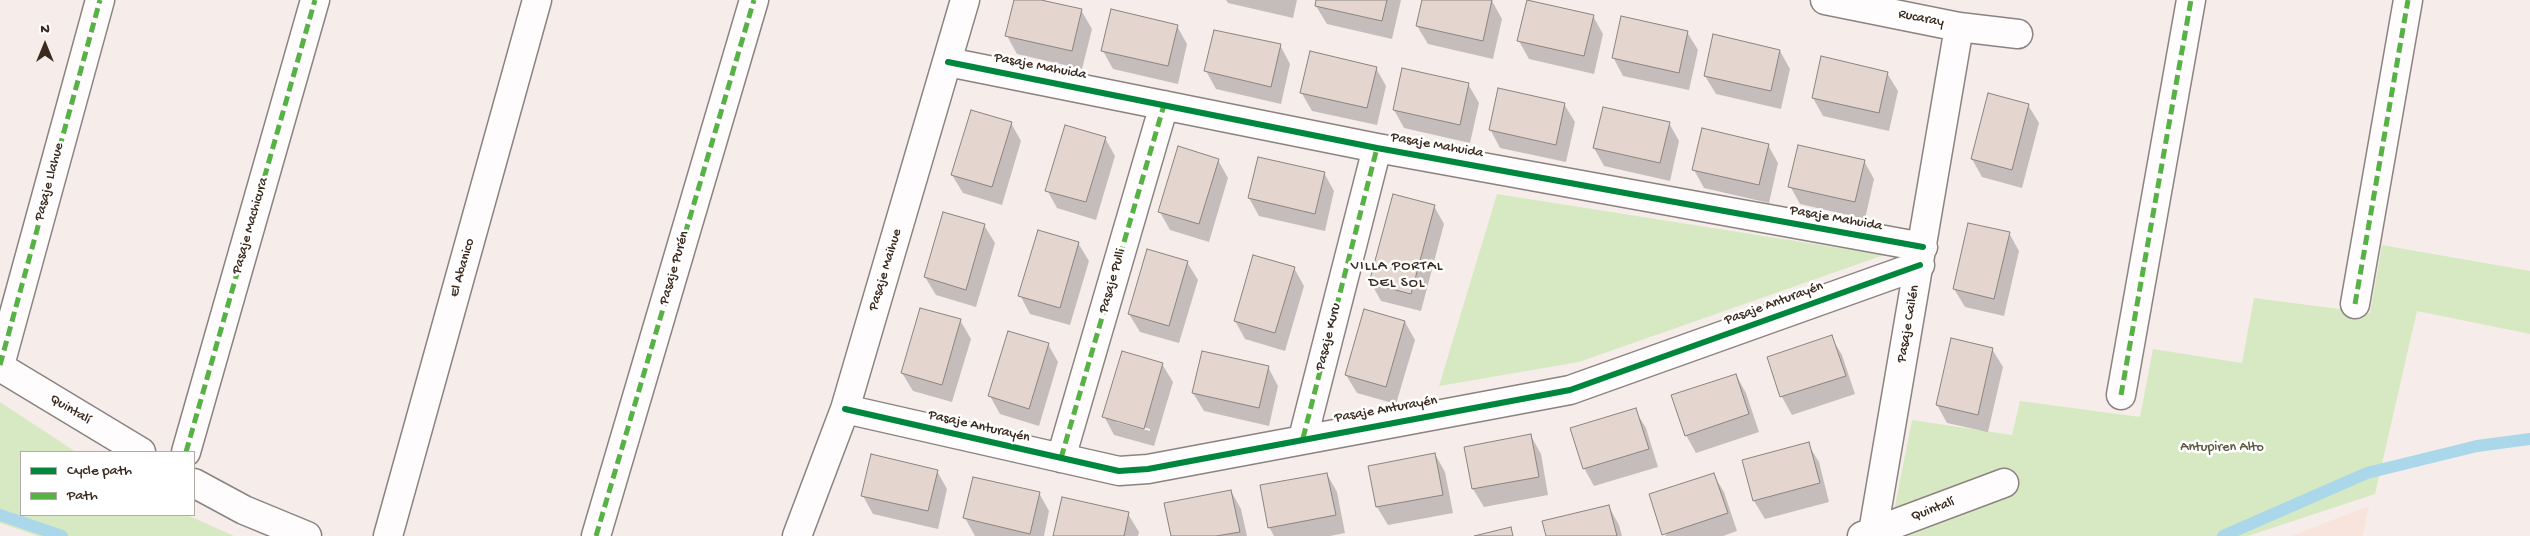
<!DOCTYPE html>
<html>
<head>
<meta charset="utf-8">
<style>
	body { margin:0 }
	#map { position:relative; width:2530px; height:536px; overflow:hidden; background:#f6edea; font-family:"Gochi Hand",sans-serif }
	canvas { display:block }
	.legend { position:absolute; left:20px; top:451px; width:175px; height:65px; box-sizing:border-box; background:#fff; border:1px solid #b1aaa5; margin:0; padding:6px 9px; list-style:none; font-size:15px; color:#3b2a1e }
	.legend li { display:flex; align-items:center; gap:10px; height:25px }
	.legend b { width:25px; border:1px solid #b1aaa5 }
	.north { position:absolute; left:20px; top:20px; width:50px; height:50px; -webkit-text-stroke:4px #fff; paint-order:stroke; rotate:0deg; font-size:14px; font-weight:700; line-height:20px; text-align:center; color:#3b2a1e }
	.north::after { content:''; display:block; margin:auto; width:18px; height:22px; background:#3b2a1e; clip-path:polygon(50% 0,100% 100%,50% 72%,0 100%) }
</style>
</head>
<body>
<div id="map">
<canvas width="2530" height="536"></canvas>
<ul class="legend">
<li><b style="height:6px;background:#00873e"></b>Cycle path</li>
<li><b style="height:6px;background:#57b245"></b>Path</li>
</ul>
<div class="north">N</div>
</div>
<script>
const ctx = document.querySelector('canvas').getContext('2d');
ctx.lineJoin = 'round';
function paint(path, color) {
  ctx.fillStyle = color;
  ctx.fill(path, 'evenodd');
}
function toPath(rows) {
  const path = new Path2D();
  for (const r of rows) {
    path.moveTo(r[0], r[1]);
    for (let i = 2; i < r.length; i += 2) path.lineTo(r[i], r[i + 1]);
  }
  return path;
}
function trace(path, color, width, dash) {
  ctx.strokeStyle = color;
  ctx.lineWidth = width;
  ctx.lineCap = dash ? 'butt' : 'round';
  ctx.setLineDash(dash || []);
  ctx.stroke(path);
}
function write(font, color, halo, rows, align = 'center') {
  ctx.font = font + ' "Gochi Hand",sans-serif';
  ctx.lineWidth = 5;
  ctx.setLineDash([]);
  ctx.textBaseline = 'middle';
  ctx.strokeStyle = halo;
  ctx.fillStyle = color;
  for (const [text, x, y, turn = 0] of rows) {
    ctx.save();
    ctx.translate(x, y);
    ctx.rotate((+turn || 0) * Math.PI / 180);
    ctx.textAlign = isNaN(turn) ? turn : align;
    if (halo) ctx.strokeText(text, 0, 0);
    ctx.fillText(text, 0, 0);
    ctx.restore();
  }
}
paint(toPath([
	[2369,506,2363,536,2291,536]
]), '#f8e4dd');
paint(toPath([
	[1497,194,1884,255,1579,362,1439,386],
	[2382,245,2530,271,2530,334,2417,311,2375,494,2248,536,1889,536,1912,420,2012,435,2020,401,2140,417,2153,349,2242,363,2254,298,2370,313],
	[0,402,76,452,21,452,21,515,187,515,234,536,38,536,0,523]
]), '#d6e9c2');
paint(toPath([
	[1015,0,1035,0,1081,10,1092,29,1082,69,1017,54,1007,36],
	[1226,0,1297,0,1293,18,1228,3],
	[1318,0,1401,0,1392,39,1327,24,1316,6],
	[1423,0,1492,1,1502,19,1493,59,1428,44,1417,26],
	[1593,16,1603,34,1594,74,1529,59,1519,41],
	[1177,26,1187,44,1178,84,1113,69,1103,51],
	[1687,32,1698,50,1689,90,1623,76,1613,57],
	[1280,45,1290,64,1281,104,1216,89,1206,71],
	[1780,51,1790,69,1781,109,1716,94,1705,76],
	[1376,68,1386,86,1377,125,1312,111,1301,92],
	[1887,73,1898,91,1889,131,1823,116,1813,98],
	[1468,84,1479,103,1470,143,1404,128,1394,110],
	[1989,95,2028,105,2039,123,2022,188,1982,177,1972,159],
	[1564,104,1575,122,1566,162,1500,148,1490,129],
	[1011,123,1021,141,1002,205,963,193,952,175],
	[1669,123,1679,141,1670,181,1604,166,1594,148],
	[1105,138,1115,156,1096,220,1057,208,1047,190],
	[1768,145,1778,163,1769,203,1704,188,1694,170],
	[1258,158,1324,173,1334,191,1325,231,1259,216,1249,198],
	[1218,160,1228,178,1209,242,1170,230,1160,212],
	[1864,161,1874,179,1865,219,1800,204,1790,186],
	[1434,206,1444,224,1421,311,1381,301,1371,283],
	[984,225,995,243,976,307,936,295,925,277],
	[2009,233,2019,251,2004,316,1965,307,1954,289],
	[1078,243,1089,261,1070,325,1030,314,1020,295],
	[1187,262,1198,280,1179,343,1140,332,1129,314],
	[1294,268,1304,286,1285,351,1245,339,1235,321],
	[960,320,971,339,952,402,913,391,902,373],
	[1405,322,1415,340,1396,404,1357,393,1346,375],
	[1831,337,1842,355,1855,394,1792,415,1782,397,1768,358],
	[1048,344,1058,362,1039,426,1000,414,990,396],
	[1992,349,2003,367,1988,432,1947,423,1937,405],
	[1162,364,1173,382,1154,446,1114,435,1104,416],
	[1116,419,1150,429,1150,431,1116,422],
	[1268,367,1278,386,1269,426,1204,411,1193,393],
	[1736,375,1746,393,1759,432,1696,453,1686,435],
	[1635,410,1646,428,1658,467,1594,486,1584,468],
	[1531,436,1541,454,1548,495,1484,507,1473,489,1465,448],
	[1808,444,1819,462,1829,502,1765,519,1754,501,1744,461],
	[1435,454,1445,472,1453,513,1388,525,1377,507],
	[937,471,947,489,938,529,873,514,863,496],
	[1327,474,1337,492,1345,533,1330,536,1274,536,1269,527],
	[1713,474,1724,492,1737,531,1723,536,1665,536],
	[1231,491,1241,509,1247,536,1172,536],
	[1039,493,1049,511,1044,536,975,536,965,518],
	[1609,507,1619,525,1622,536,1547,536],
	[1128,514,1139,532,1138,536,1054,536]
]), '#0003');
trace(toPath([
	[0,515,62,536],
	[2223,536,2367,473,2477,446,2530,439]
]), '#aad8ea', 12);
const building = toPath([
	[1014,0,1041,0,1082,9,1072,51,1005,36,1014,0],
	[1316,0,1387,0,1382,21,1315,6,1316,0],
	[1422,0,1492,0,1483,41,1416,26,1422,0],
	[1527,0,1594,15,1584,56,1517,41,1527,0],
	[1111,9,1178,25,1168,66,1101,51,1111,9],
	[1621,16,1688,31,1679,73,1612,58,1621,16],
	[1214,30,1281,44,1271,87,1204,71,1214,30],
	[1713,34,1780,50,1771,91,1704,76,1713,34],
	[1310,51,1377,67,1367,108,1300,93,1310,51],
	[1821,56,1888,72,1879,113,1812,98,1821,56],
	[1402,68,1469,83,1460,125,1393,110,1402,68],
	[1498,88,1565,103,1556,145,1489,130,1498,88],
	[1988,93,2029,104,2012,170,1971,159,1988,93],
	[1603,107,1670,122,1660,163,1593,148,1603,107],
	[971,110,1012,122,992,187,951,175,971,110],
	[1065,125,1106,137,1086,202,1045,191,1065,125],
	[1702,128,1769,144,1759,185,1692,170,1702,128],
	[1798,145,1865,160,1855,202,1788,187,1798,145],
	[1178,146,1219,159,1199,224,1158,212,1178,146],
	[1258,157,1325,172,1315,214,1248,198,1258,157],
	[1393,194,1435,205,1411,294,1369,283,1393,194],
	[943,212,985,224,966,290,924,277,943,212],
	[1968,223,2010,232,1994,299,1953,289,1968,223],
	[1038,230,1079,242,1060,308,1018,296,1038,230],
	[1147,249,1188,261,1169,326,1128,314,1147,249],
	[1253,255,1295,267,1275,333,1234,321,1253,255],
	[920,308,961,319,942,385,901,373,920,308],
	[1364,309,1405,321,1386,387,1345,375,1364,309],
	[1008,331,1049,343,1029,409,988,396,1008,331],
	[1832,335,1846,376,1780,397,1767,357,1832,335],
	[1951,338,1993,348,1978,415,1936,405,1951,338],
	[1122,351,1163,363,1144,429,1102,417,1122,351],
	[1202,351,1269,366,1259,408,1192,393,1202,351],
	[1736,374,1749,414,1685,436,1671,395,1736,374],
	[1636,408,1649,449,1583,469,1570,428,1636,408],
	[1531,434,1539,477,1472,489,1464,447,1531,434],
	[1809,442,1820,483,1753,501,1742,460,1809,442],
	[1435,453,1443,495,1376,507,1368,466,1435,453],
	[871,454,938,470,928,511,861,496,871,454],
	[1327,473,1336,515,1268,528,1260,485,1327,473],
	[1714,473,1728,513,1662,535,1649,494,1714,473],
	[973,477,1040,492,1030,534,963,518,973,477],
	[1231,490,1240,532,1216,536,1171,536,1164,503,1231,490],
	[1062,497,1129,512,1124,536,1053,536,1062,497],
	[1609,505,1617,536,1546,536,1542,521,1609,505],
	[1511,527,1513,536,1474,536,1511,527]
]);
paint(building, '#e4d5cf');
trace(building, '#8a837f', 1);
const street = toPath([
	[1825,0,1959,27,2018,34],
	[948,62,1377,148,1923,247],
	[2355,304,2408,0],
	[0,365,100,0],
	[0,367,141,452],
	[2121,395,2191,0],
	[845,409,1119,471,1148,469,1570,390,1920,265],
	[1303,438,1377,148],
	[186,452,315,0],
	[1061,458,1164,105],
	[194,483,244,510,307,536],
	[1873,532,1959,27],
	[388,536,537,0],
	[596,536,754,0],
	[797,536,845,409,965,0],
	[1862,536,2004,483]
]);
trace(street, '#8a837f', 31);
trace(street, '#fefcfc', 28);
trace(toPath([
	[2355,304,2408,0],
	[0,365,100,0],
	[2121,395,2191,0],
	[1303,438,1377,148],
	[186,452,315,0],
	[1061,458,1164,105],
	[596,536,754,0]
]), '#57b245', 5, [10, 5]);
trace(toPath([
	[948,62,1377,148,1923,247],
	[845,409,1119,471,1148,469,1570,390,1920,265]
]), '#00873e', 6);
write('14px', '#3b2a1e', '#fff', [
	["Rucaray",1921,19,11],
	["Pasaje Mahuida",1040,67,11],
	["Pasaje Mahuida",1437,146,10],
	["Pasaje Llahue",50,182,-75],
	["Pasaje Mahuida",1836,219,10],
	["Pasaje Machicura",251,226,-74],
	["El Abanico",463,268,-74],
	["Pasaje Purén",675,268,-74],
	["Pasaje Maihue",886,270,-73],
	["Pasaje Pulli",1113,281,-74],
	["Pasaje Anturayén",1774,304,-20],
	["Pasaje Cailén",1909,324,-80],
	["Pasaje Kuru",1329,337,-76],
	["Quintalí",70,410,31],
	["Pasaje Anturayén",1386,410,-10],
	["Pasaje Anturayén",979,427,13],
	["Quintalí",1933,510,-21]
]);
write('14px', '#5b593f', '#fff', [
	["Antupiren Alto",2222,448]
]);
ctx.letterSpacing = '1px';
write('15px', '#3b2a1e', '#fff', [
	["VILLA PORTAL",1397,267],
	["DEL SOL",1397,284]
]);
ctx.letterSpacing = '0px';
</script>
</body>
</html>
